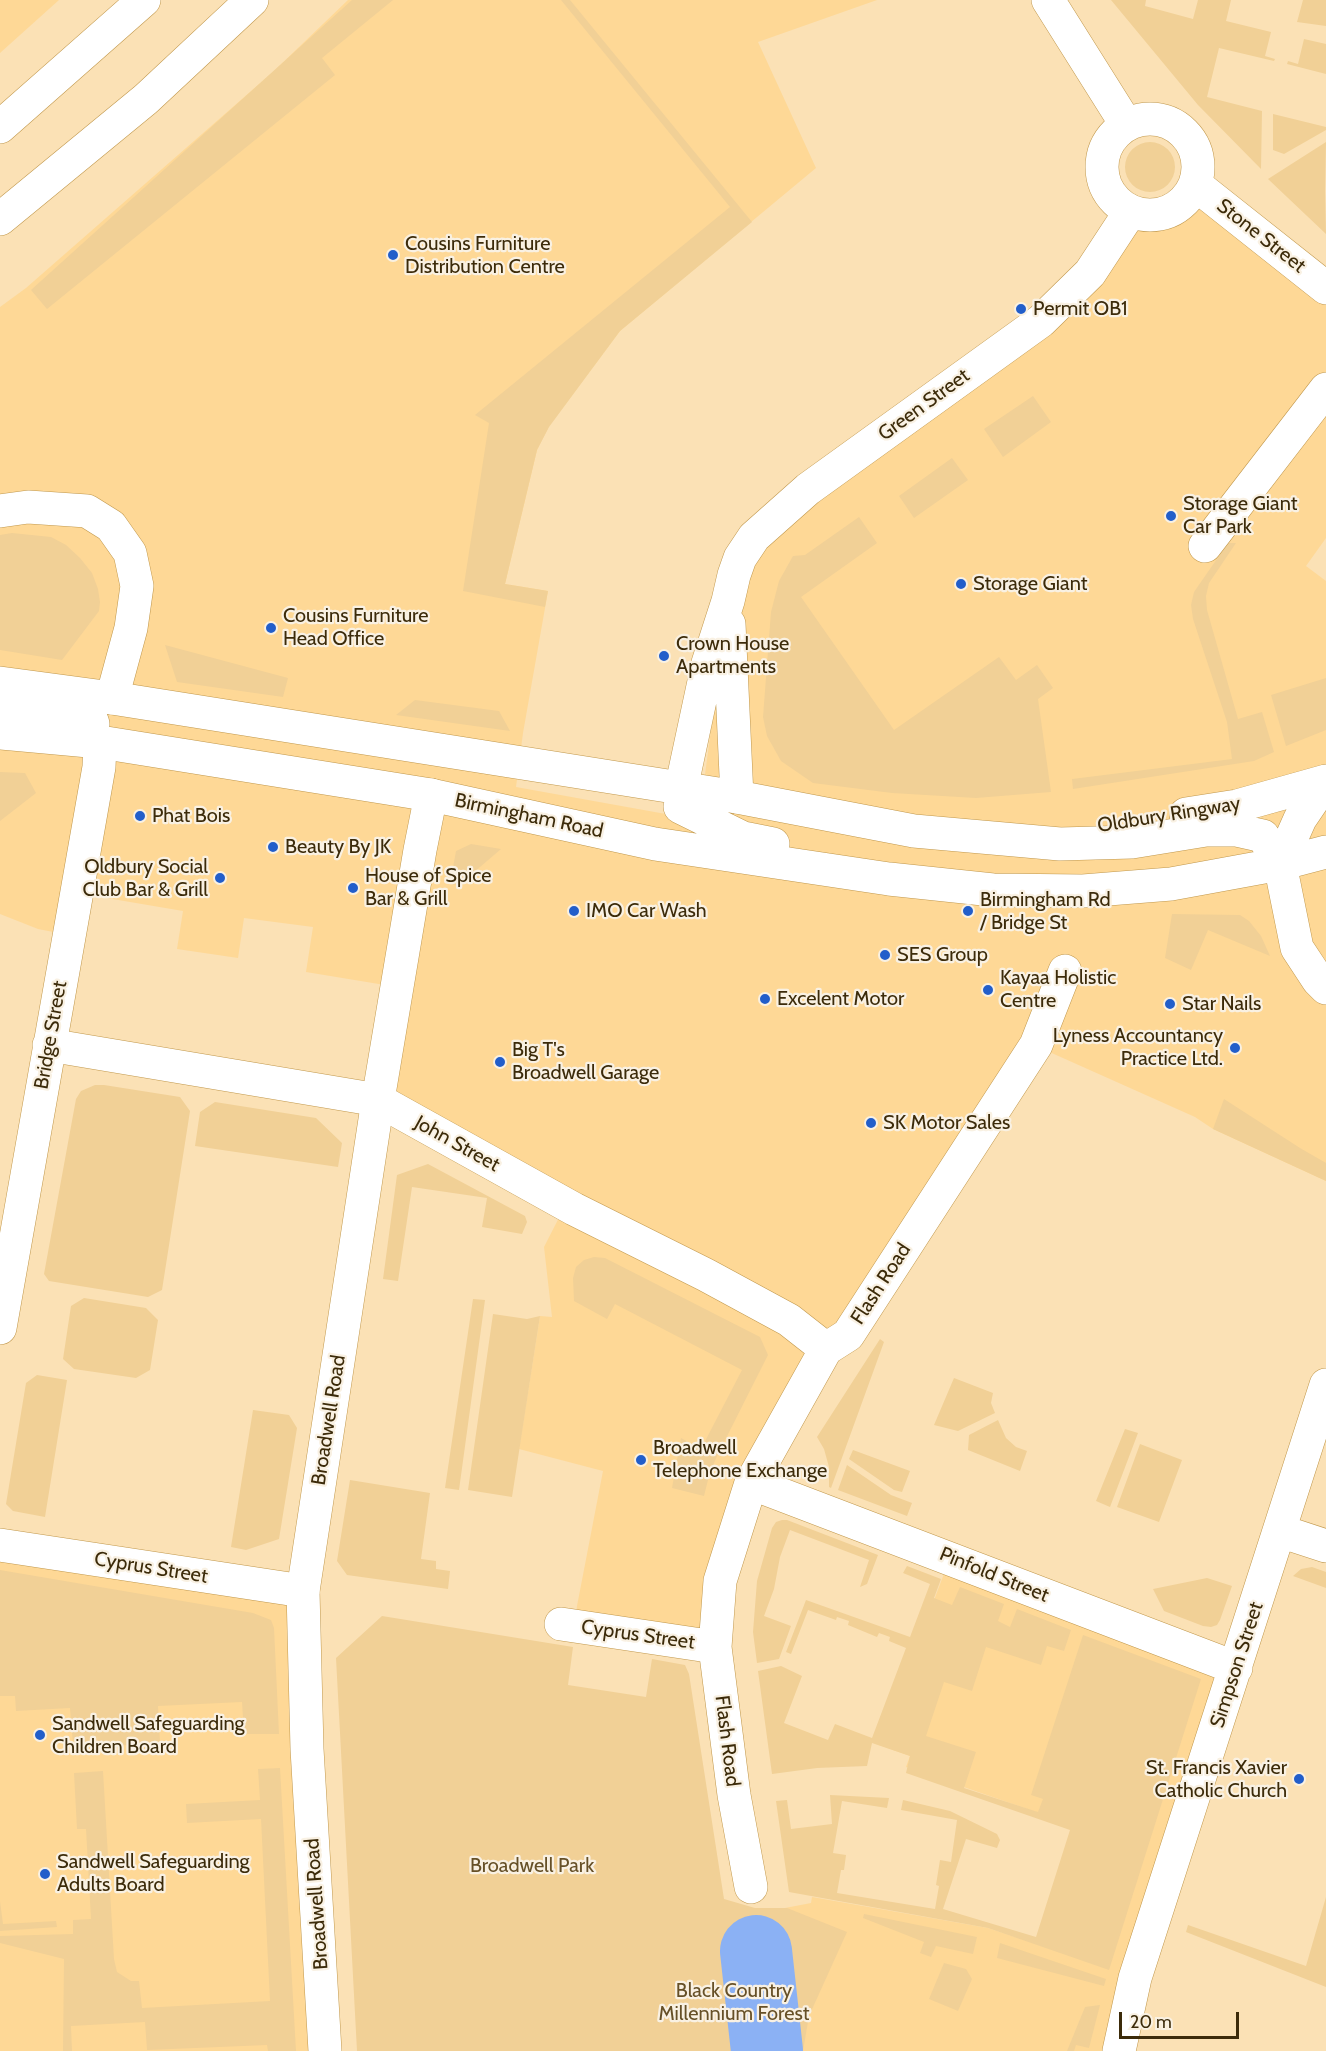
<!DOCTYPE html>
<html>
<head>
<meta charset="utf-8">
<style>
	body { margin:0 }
	#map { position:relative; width:1326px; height:2051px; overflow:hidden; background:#fbe1b5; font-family:Cabin,sans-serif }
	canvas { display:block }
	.scale { position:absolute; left:1119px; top:2012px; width:120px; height:27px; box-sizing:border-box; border:3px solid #3c2b0a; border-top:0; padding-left:8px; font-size:18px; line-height:21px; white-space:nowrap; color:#3c2b0a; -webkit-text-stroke:4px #f9f1e3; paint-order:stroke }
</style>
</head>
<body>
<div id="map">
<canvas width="1326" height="2051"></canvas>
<div class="scale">20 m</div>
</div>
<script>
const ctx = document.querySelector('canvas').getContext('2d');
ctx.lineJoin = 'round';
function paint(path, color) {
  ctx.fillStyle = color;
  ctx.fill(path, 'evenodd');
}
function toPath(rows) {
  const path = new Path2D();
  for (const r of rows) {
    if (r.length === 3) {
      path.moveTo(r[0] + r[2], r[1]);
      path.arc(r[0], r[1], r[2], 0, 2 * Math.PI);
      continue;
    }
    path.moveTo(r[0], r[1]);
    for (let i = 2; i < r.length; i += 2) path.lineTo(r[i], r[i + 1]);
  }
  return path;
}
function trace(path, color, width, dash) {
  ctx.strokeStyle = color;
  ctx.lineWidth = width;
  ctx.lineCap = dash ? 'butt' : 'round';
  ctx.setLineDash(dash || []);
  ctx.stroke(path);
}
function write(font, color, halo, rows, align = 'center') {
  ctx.font = font + ' Cabin,sans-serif';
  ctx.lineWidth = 4.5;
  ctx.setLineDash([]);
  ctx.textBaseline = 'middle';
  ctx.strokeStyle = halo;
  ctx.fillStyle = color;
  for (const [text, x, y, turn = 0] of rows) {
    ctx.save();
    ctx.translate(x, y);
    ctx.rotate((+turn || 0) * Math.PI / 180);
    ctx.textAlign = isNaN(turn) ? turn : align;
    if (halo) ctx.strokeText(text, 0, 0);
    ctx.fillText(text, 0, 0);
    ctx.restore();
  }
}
paint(toPath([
	[0,0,59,0,0,53],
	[348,0,877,0,758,42,816,168,620,331,549,426,537,450,505,584,548,591,523,733,516,787,699,820,728,601,740,558,1041,321,1130,212,1156,216,1180,206,1196,185,1326,288,1326,538,1306,566,1326,581,1326,1181,1213,1129,1195,1117,1036,1046,751,1482,715,1647,575,1626,577,1606,603,1471,519,1449,540,1316,552,1317,544,1247,566,1204,378,1100,397,987,306,972,313,927,244,918,238,958,177,949,183,911,77,893,69,935,38,929,0,914,0,307,26,288,274,71],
	[0,1545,303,1591,325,2051,0,2051],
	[950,1558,1236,1668,1119,2051,781,2051,785,1908,811,1903,812,1897,988,1928,1045,1947,1085,1829,906,1767,910,1756,879,1745]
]), '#fed896');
paint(toPath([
	[352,0,393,0,322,58,335,75,47,309,31,290],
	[561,0,570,0,752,222,620,331,549,427,537,450,505,584,548,591,545,607,463,591,489,423,475,415,730,207],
	[1111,0,1146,0,1145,6,1193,19,1198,0,1231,0,1226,21,1271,32,1265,56,1275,59,1274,61,1219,48,1207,97,1262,111,1261,169,1198,105],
	[1303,0,1326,0,1326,26,1297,22],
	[1304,39,1326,44,1326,74,1287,64,1288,61,1298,64],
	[1273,114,1326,127,1326,130,1284,154,1273,150],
	[1326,142,1325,191,1326,234,1268,179],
	[1150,167,25],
	[1033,396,1051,422,1003,457,984,429],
	[952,458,968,480,914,518,899,496],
	[859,517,877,543,801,597,894,730,999,657,1016,680,1037,665,1053,688,1038,699,1051,792,976,798,892,793,813,783,781,761,767,736,763,717,771,612,779,581,793,556,805,555],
	[12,533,51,537,66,545,80,558,92,573,98,589,100,602,99,611,62,660,0,650,0,535],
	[1228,543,1236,543,1209,583,1206,596,1207,610,1238,719,1262,712,1274,752,1254,761,1073,789,1072,779,1232,759,1227,722,1193,619,1191,605,1194,592],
	[165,645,288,678,283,697,177,682],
	[1326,678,1326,730,1286,746,1271,695],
	[415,700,499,711,510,731,396,715],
	[0,772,25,773,36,793,0,821],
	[471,844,501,849,459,885,450,884,456,851],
	[1172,914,1240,915,1249,921,1261,936,1270,956,1208,930,1191,970,1165,958],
	[95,1085,104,1085,180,1097,190,1111,162,1290,148,1297,49,1281,44,1274,76,1099,81,1091],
	[1224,1099,1300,1148,1326,1163,1326,1181,1213,1129],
	[215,1102,316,1118,342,1143,338,1167,195,1146,200,1112],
	[428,1164,525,1216,527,1222,522,1234,482,1227,487,1198,412,1187,398,1281,383,1279,397,1175],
	[594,1257,605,1258,760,1337,768,1355,718,1454,710,1472,704,1496,672,1488,681,1438,701,1449,742,1370,615,1304,607,1319,574,1301,573,1278,576,1267,584,1260],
	[84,1298,146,1308,158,1320,150,1370,136,1378,74,1369,63,1359,71,1306],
	[473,1299,485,1300,459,1490,445,1488],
	[493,1314,527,1319,540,1316,512,1497,468,1490],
	[880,1339,884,1342,831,1488,829,1487,829,1467,824,1449,817,1437],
	[37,1375,67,1380,45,1517,13,1511,6,1504,26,1383],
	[954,1378,993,1393,991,1403,995,1413,958,1431,934,1425],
	[253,1410,289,1415,297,1428,279,1539,246,1550,231,1547],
	[998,1420,1006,1438,1016,1447,1027,1451,1020,1471,968,1450,969,1435],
	[1125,1429,1138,1433,1110,1507,1096,1501],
	[1140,1444,1182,1460,1159,1522,1117,1507],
	[853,1450,910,1471,902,1492,894,1490,849,1459],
	[847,1465,891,1495,912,1503,907,1516,838,1490],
	[350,1480,430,1493,421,1559,436,1561,436,1569,450,1571,448,1589,347,1575,337,1561],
	[782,1520,787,1520,878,1555,867,1584,860,1587,869,1560,790,1530,780,1557,774,1589,764,1616,791,1626,779,1659,757,1663,753,1632,757,1581,772,1528,776,1522],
	[907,1566,941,1579,934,1598,952,1605,960,1587,1004,1604,998,1621,1010,1627,1017,1609,1071,1630,1064,1651,1047,1646,1041,1665,986,1647,972,1691,944,1682,926,1736,976,1752,964,1788,1038,1812,1043,1799,1031,1795,1083,1635,1201,1679,1109,1970,988,1928,789,1892,776,1801,787,1800,791,1829,832,1824,830,1795,889,1798,887,1808,842,1801,833,1853,846,1855,844,1870,841,1870,837,1893,935,1909,939,1886,936,1885,940,1860,951,1862,957,1820,901,1810,903,1800,950,1811,997,1834,1000,1840,997,1848,966,1839,943,1909,1036,1937,1070,1830,906,1773,910,1756,872,1743,867,1766,817,1768,772,1774,758,1671,781,1666,802,1676,784,1723,828,1740,835,1724,872,1738,906,1648,889,1641,890,1637,879,1633,877,1637,848,1625,849,1621,837,1617,836,1620,808,1610,791,1654,786,1652,806,1600,910,1637,930,1584,903,1573],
	[1312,1567,1326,1572,1326,1588,1293,1576,1301,1569],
	[0,1570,253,1613,271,1620,274,1628,279,1734,244,1734,242,1702,158,1706,160,1743,80,1748,80,1744,73,1744,70,1708,16,1711,15,1696,0,1696],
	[1207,1578,1232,1586,1220,1620,1217,1625,1211,1627,1203,1626,1164,1611,1153,1589],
	[382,1616,573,1647,568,1685,646,1697,652,1659,685,1665,689,1674,724,1899,755,1908,787,1908,847,1932,809,2016,803,2051,357,2051,336,1658],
	[280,1768,296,2051,268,2051,267,2045,147,2050,145,2022,71,2026,72,2051,63,2051,64,1959,0,1943,0,1936,73,1934,73,1920,91,1919,86,1829,77,1829,74,1773,103,1771,114,1959,117,1972,131,1981,139,1981,142,2008,270,2001,261,1819,187,1823,186,1804,260,1800,258,1769],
	[1326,1897,1326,1987,1186,1932,1188,1925,1306,1966],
	[0,1901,3,1924,56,1921,57,1927,0,1931],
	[864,1914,977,1937,973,1954,936,1946,931,1957,920,1953,924,1942,863,1918],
	[1000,1943,1106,1979,1104,1986,997,1958],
	[944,1963,966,1969,972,1979,958,2011,929,1999],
	[1100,2005,1089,2048,1076,2045,1074,2051,1067,2051,1085,2007]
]), '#f1d096');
paint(toPath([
	[153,0,270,0,150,113,0,237,0,136]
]), '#fbe1b5');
trace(toPath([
	[756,1951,767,2051]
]), '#8bb1f4', 72);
const street = toPath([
	[0,511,28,507,87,511,111,526,130,553,137,586,131,628,112,698],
	[1205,546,1326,389],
	[729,624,737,797],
	[681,789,708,663,728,601,734,575,740,558,754,537,808,489,1041,321,1090,273,1130,212],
	[49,1045,378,1100,574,1209,706,1275,789,1320,826,1349],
	[0,1328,99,767,100,742],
	[751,1483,1236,1668],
	[1280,1531,1326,1546],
	[0,1545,303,1591],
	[561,1624,715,1647],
	[751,1887,734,1795,715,1647,720,1581,751,1483,826,1349,848,1335,1036,1045,1065,971],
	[1119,2051,1135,1978,1326,1385]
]);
const secondary = toPath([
	[1048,0,1126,124],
	[1150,167,48],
	[1196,185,1326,288],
	[1280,864,1297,948,1318,980,1326,988],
	[325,2051,307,1749,303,1591,378,1100,420,850,431,795]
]);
const primary = toPath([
	[0,683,112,698,737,797,914,831,1060,844,1132,842,1206,830,1236,830,1263,836,1280,864],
	[0,707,92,721,93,724],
	[0,733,100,742,431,795,655,844,889,879,993,890,1083,891,1171,884,1280,864,1326,852],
	[681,789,680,807,743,838,773,844],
	[1186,814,1237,806,1326,781],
	[1280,864,1300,819,1317,794,1326,788]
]);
const highway = toPath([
	[0,127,144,0],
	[0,219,146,99,252,0]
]);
trace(street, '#c1984c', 34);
trace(secondary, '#c1984c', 34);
trace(primary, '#c1984c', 34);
trace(highway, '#c1984c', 34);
trace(street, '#fff', 33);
trace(secondary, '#fff', 33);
trace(primary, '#fff', 33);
trace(highway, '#fff', 33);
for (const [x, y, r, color] of [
	[393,255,6,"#225eca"],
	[1021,309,6,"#225eca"],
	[1171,516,6,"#225eca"],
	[961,584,6,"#225eca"],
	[271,628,6,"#225eca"],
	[664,656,6,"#225eca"],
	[140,816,6,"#225eca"],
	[273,847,6,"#225eca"],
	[220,878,6,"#225eca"],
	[353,888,6,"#225eca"],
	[574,911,6,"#225eca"],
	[968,911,6,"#225eca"],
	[885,955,6,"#225eca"],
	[988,990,6,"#225eca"],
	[765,999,6,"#225eca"],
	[1170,1004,6,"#225eca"],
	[1235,1048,6,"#225eca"],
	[500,1062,6,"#225eca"],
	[871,1123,6,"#225eca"],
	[641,1460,6,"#225eca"],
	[40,1735,6,"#225eca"],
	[1299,1779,6,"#225eca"],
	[45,1874,6,"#225eca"]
]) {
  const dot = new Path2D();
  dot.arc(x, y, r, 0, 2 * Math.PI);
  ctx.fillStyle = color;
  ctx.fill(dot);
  trace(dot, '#f9f1e3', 2);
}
write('20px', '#3c2b0a', '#f9f1e3', [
	["Stone Street",1261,236,38],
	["Green Street",924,405,-36],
	["Oldbury Ringway",1169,815,-9],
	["Birmingham Road",529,816,12],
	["Bridge Street",51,1035,-80],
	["John Street",457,1144,29],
	["Flash Road",881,1284,-57],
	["Broadwell Road",329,1420,-81],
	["Cyprus Street",151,1568,9],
	["Pinfold Street",994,1575,22],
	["Cyprus Street",638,1635,8],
	["Simpson Street",1237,1665,-72],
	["Flash Road",727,1741,83],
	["Broadwell Road",317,1904,-94]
]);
write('20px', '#3c2b0a', '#f9f1e3', [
	["Cousins Furniture",405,244],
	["Distribution Centre",405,267],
	["Permit OB1",1033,309],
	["Storage Giant",1183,504],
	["Car Park",1183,527],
	["Storage Giant",973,584],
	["Cousins Furniture",283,616],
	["Head Office",283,639],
	["Crown House",676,644],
	["Apartments",676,667],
	["Phat Bois",152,816],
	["Beauty By JK",285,847],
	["Oldbury Social",208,867,"right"],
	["Club Bar & Grill",208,890,"right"],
	["House of Spice",365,876],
	["Bar & Grill",365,899],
	["Birmingham Rd",980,900],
	["/ Bridge St",980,923],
	["IMO Car Wash",586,911],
	["SES Group",897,955],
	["Kayaa Holistic",1000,978],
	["Centre",1000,1001],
	["Excelent Motor",777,999],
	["Star Nails",1182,1004],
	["Lyness Accountancy",1223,1036,"right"],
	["Practice Ltd.",1223,1059,"right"],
	["Big T's",512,1050],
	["Broadwell Garage",512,1073],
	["SK Motor Sales",883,1123],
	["Broadwell",653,1448],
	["Telephone Exchange",653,1471],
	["Sandwell Safeguarding",52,1724],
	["Children Board",52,1747],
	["St. Francis Xavier",1287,1768,"right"],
	["Catholic Church",1287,1791,"right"],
	["Sandwell Safeguarding",57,1862],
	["Adults Board",57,1885]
], 'left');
write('20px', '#665027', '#f9f1e3', [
	["Broadwell Park",532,1866],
	["Black Country",734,1991],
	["Millennium Forest",734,2014]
]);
</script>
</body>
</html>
